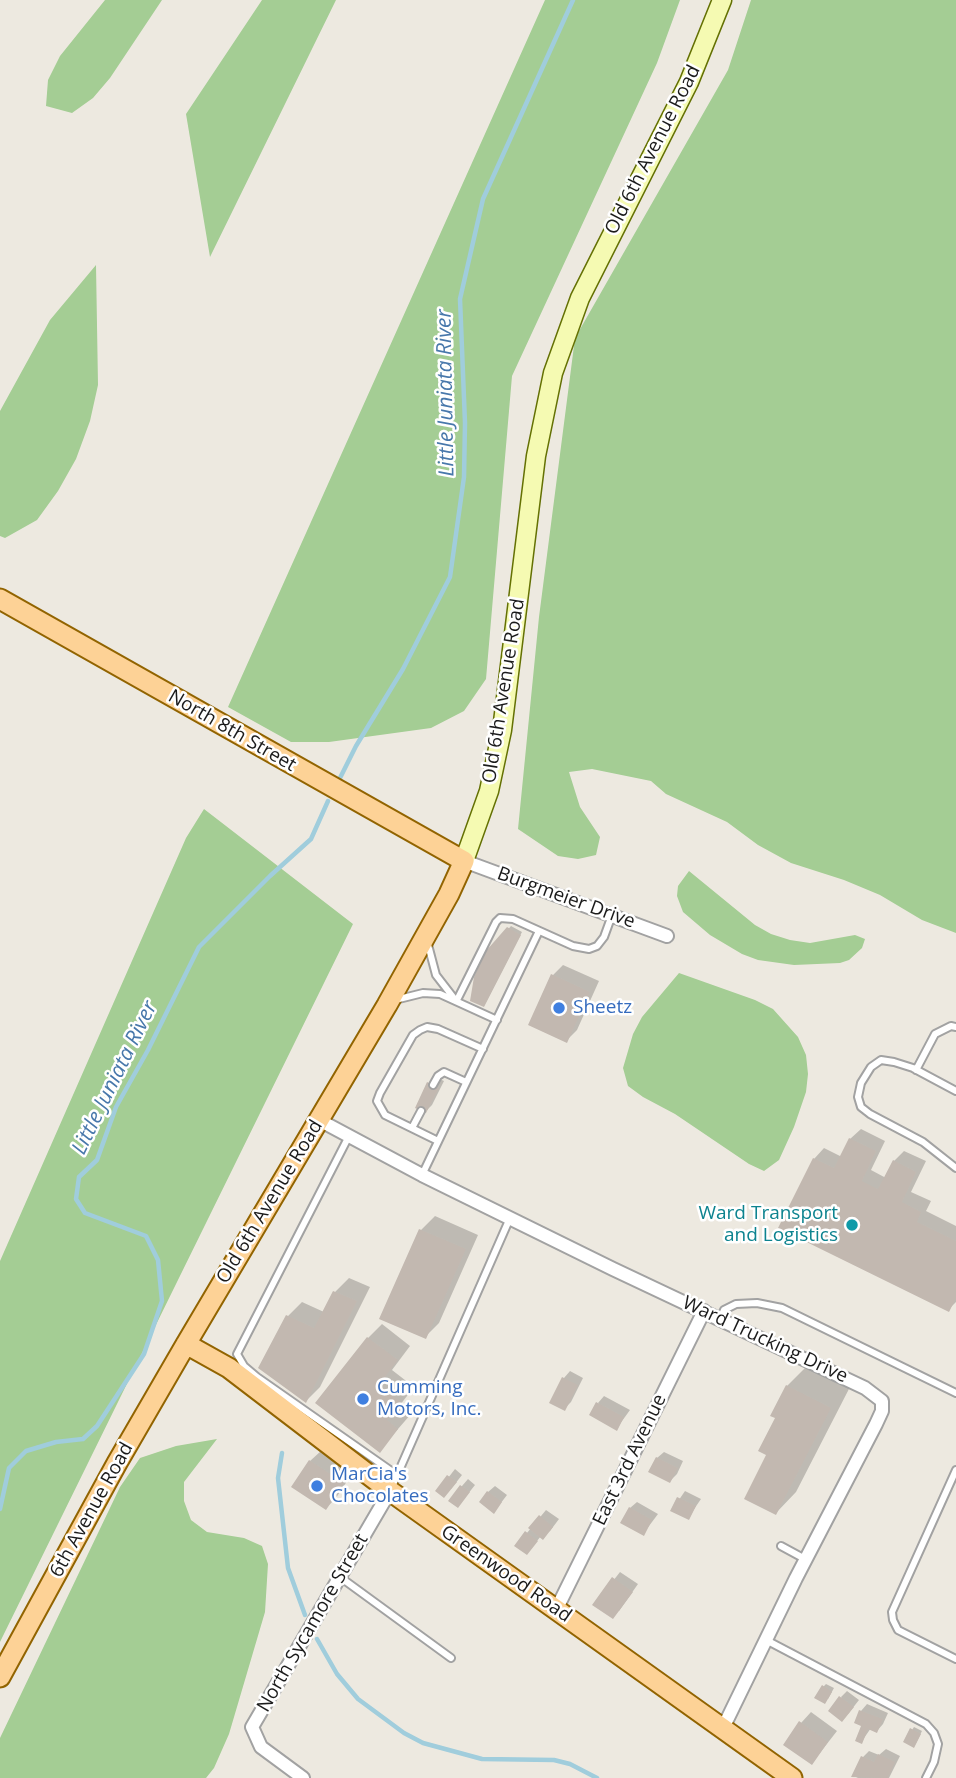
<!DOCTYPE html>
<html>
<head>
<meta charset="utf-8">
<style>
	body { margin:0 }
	canvas { display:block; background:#ede9e0 }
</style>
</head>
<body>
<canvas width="956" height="1778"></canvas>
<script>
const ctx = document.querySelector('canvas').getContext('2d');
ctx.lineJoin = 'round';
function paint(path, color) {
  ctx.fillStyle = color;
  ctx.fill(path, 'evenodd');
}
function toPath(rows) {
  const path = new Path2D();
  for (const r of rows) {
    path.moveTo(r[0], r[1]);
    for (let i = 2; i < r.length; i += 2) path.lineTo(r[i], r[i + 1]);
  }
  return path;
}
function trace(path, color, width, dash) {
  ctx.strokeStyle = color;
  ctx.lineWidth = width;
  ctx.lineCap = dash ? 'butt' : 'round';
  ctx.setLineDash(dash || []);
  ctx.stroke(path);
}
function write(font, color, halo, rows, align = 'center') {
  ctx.font = font + ' "Open Sans",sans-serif';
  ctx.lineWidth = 5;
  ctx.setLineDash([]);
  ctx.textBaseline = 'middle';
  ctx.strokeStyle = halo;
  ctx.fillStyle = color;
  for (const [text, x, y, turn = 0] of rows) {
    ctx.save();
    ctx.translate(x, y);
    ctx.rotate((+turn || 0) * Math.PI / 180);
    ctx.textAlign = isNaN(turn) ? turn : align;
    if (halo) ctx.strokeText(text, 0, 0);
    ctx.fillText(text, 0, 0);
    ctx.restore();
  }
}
paint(toPath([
	[105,0,162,0,110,78,93,98,72,113,46,106,48,80,60,56],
	[262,0,336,0,210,257,186,114],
	[545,0,680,0,657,63,512,376,486,679,464,711,431,728,329,742,291,742,228,707],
	[751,0,956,0,956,933,922,920,880,895,844,880,791,863,758,845,727,822,666,794,651,781,592,769,569,772,580,807,600,837,596,855,578,859,558,856,518,829,539,617,575,338,728,70],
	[96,265,98,385,90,421,76,459,58,491,37,520,5,538,0,536,0,411,50,320],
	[204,809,353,924,0,1642,0,1261,186,838],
	[689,871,755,925,771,934,790,940,810,943,855,935,865,939,862,948,849,960,840,963,794,965,758,960,742,954,710,935,683,912,677,896,678,886],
	[679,973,755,1000,773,1009,798,1037,806,1055,808,1074,806,1092,794,1127,779,1160,764,1171,749,1164,675,1114,643,1097,628,1086,623,1068,633,1034,642,1017],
	[217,1439,184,1482,184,1501,191,1520,207,1532,244,1538,262,1546,268,1564,265,1612,229,1734,214,1768,206,1778,0,1778,0,1738,120,1487,140,1458,176,1446]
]), '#a4cd94');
paint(toPath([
	[511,926,522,932,486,1002,488,952],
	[563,965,599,981,577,1030,566,1041,553,975],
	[435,1077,444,1081,432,1105,426,1111,429,1083],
	[861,1129,885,1141,871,1170,886,1178,894,1161,904,1151,926,1161,911,1192,931,1201,926,1211,956,1226,956,1302,949,1309,814,1159,824,1148,842,1157,850,1139],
	[435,1216,478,1235,439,1323,425,1337,421,1230],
	[349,1278,370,1287,320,1387,306,1401,260,1368,288,1316,302,1302,324,1312,335,1292],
	[382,1324,410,1346,392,1370,414,1387,400,1405,411,1414,379,1451,317,1403,368,1338],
	[808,1365,850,1387,796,1492,776,1513,777,1417,787,1386],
	[570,1371,583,1378,571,1402,564,1409,551,1402,564,1378],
	[604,1396,630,1410,617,1428,598,1403],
	[321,1451,353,1472,336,1498,326,1508,310,1461],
	[664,1452,683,1461,677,1474,670,1481,657,1458],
	[455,1469,462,1475,451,1489,438,1491],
	[468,1479,475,1485,464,1499,450,1500],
	[495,1486,507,1495,494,1512,488,1492],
	[685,1491,701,1499,688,1518,672,1510],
	[637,1502,658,1514,643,1534,630,1508],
	[546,1510,559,1519,550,1531,541,1536,533,1546,517,1545],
	[620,1572,638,1584,619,1611,595,1604],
	[826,1684,834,1688,828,1699,823,1687],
	[847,1691,859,1700,848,1714,841,1697],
	[867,1704,888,1713,883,1724,877,1731,871,1728,862,1741,863,1725,861,1711],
	[811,1712,837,1731,812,1763,801,1723],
	[914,1727,922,1731,916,1743,912,1730],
	[886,1749,900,1756,889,1778,858,1778,854,1776,863,1757,869,1751,879,1755]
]), '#0003');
trace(toPath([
	[340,778,356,746,403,669,450,577,464,477,465,423,460,299,483,199,573,0],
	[282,1453,278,1478,288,1568,305,1615],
	[0,1509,9,1468,26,1451,56,1442,83,1439,97,1426,144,1354,162,1301,158,1260,146,1236,85,1213,76,1199,79,1177,97,1160,116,1107,148,1050,199,947,270,876,311,839,328,801],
	[317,1639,337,1674,358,1699,404,1733,423,1743,482,1759,554,1760,570,1764,597,1778]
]), '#a0cddc', 4.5);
paint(toPath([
	[507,927,521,935,484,1007,470,1001,474,977,486,951],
	[551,974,590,992,567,1043,528,1025],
	[427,1082,439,1088,426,1113,415,1108],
	[849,1138,876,1151,862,1181,878,1189,893,1160,916,1172,902,1202,921,1212,917,1222,956,1241,956,1298,949,1312,778,1228,813,1158,834,1168],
	[419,1229,466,1249,426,1339,379,1319],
	[333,1291,357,1301,306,1403,258,1368,286,1315,314,1328],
	[367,1337,398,1360,379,1385,401,1402,387,1420,398,1429,380,1453,315,1403],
	[562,1377,578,1385,565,1411,549,1403],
	[786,1385,831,1408,776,1515,744,1499,766,1455,758,1451,775,1418,770,1416],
	[596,1402,624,1417,617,1431,589,1415],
	[656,1457,678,1468,670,1483,648,1472],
	[309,1460,344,1483,326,1510,291,1487],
	[447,1475,457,1482,444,1498,435,1491],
	[460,1485,470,1492,458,1508,448,1501],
	[487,1491,502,1502,494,1514,479,1502],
	[677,1497,696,1506,689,1520,670,1511],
	[629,1507,652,1520,644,1536,620,1523],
	[539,1515,553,1527,543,1540,528,1528],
	[525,1531,538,1541,527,1555,514,1546],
	[612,1577,633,1592,613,1619,592,1605],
	[822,1685,832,1692,825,1704,814,1698],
	[839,1696,854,1707,842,1722,828,1711],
	[859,1710,883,1719,877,1733,868,1729,862,1744,855,1741,861,1726,854,1723],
	[799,1721,828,1742,812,1765,783,1745],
	[910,1728,921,1734,914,1748,903,1742],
	[878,1754,895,1762,888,1778,851,1777,861,1756,874,1762]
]), '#c2b8b0');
const lane = toPath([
	[427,941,436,975,453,997],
	[395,1000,423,993,440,994,497,1020],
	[457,1000,496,922,500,918,513,919,573,946,589,949,597,946,604,937,612,915],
	[916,1070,935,1034,951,1026,956,1027],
	[433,1085,438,1076,444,1072,466,1082],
	[956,1091,913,1068,894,1062,881,1060,871,1067,861,1083,858,1097,861,1107,870,1114,923,1142,956,1168],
	[412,1128,421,1111],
	[349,1136,237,1354,244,1366,257,1377,397,1475],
	[438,1141,385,1115,377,1101,380,1093,413,1035,420,1030,427,1027,438,1029,483,1049],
	[422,1175,539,931],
	[720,1319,724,1310,736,1304,757,1303,782,1308,956,1393],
	[956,1470,892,1612,893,1620,898,1630,956,1659],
	[391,1489,510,1218],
	[781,1546,805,1559],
	[340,1577,451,1658],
	[766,1640,926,1724,934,1733,938,1744,934,1762,926,1778]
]);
const street = toPath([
	[464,861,667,936],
	[319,1120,422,1175,613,1269,865,1388,882,1401,882,1411,876,1424,796,1578,723,1728],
	[556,1610,704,1311],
	[303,1778,261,1747,252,1727,390,1491]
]);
const secondary = toPath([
	[464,861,489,791,502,730,536,456,553,373,580,298,689,82,722,0]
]);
const primary = toPath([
	[0,599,464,861,449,894,387,1005,186,1344,117,1463,0,1677],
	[186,1344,229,1368,390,1491,792,1778]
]);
trace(lane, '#a2a2a2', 10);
trace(street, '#a2a2a2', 16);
trace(secondary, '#647103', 21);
trace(primary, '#926400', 23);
trace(lane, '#fff', 6);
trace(street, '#fff', 12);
trace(secondary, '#f5fab2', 18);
trace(primary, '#fdd296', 19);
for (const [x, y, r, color] of [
	[559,1008,7,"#3f7fe0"],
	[852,1225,7,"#0f9aa8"],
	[363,1399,7,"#3f7fe0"],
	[317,1486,7,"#3f7fe0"]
]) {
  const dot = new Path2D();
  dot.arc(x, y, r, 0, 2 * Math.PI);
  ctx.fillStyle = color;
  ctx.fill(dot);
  trace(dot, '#fff', 2.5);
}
write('19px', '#1b1b1b', '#fff', [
	["Old 6th Avenue Road",653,150,-63],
	["Old 6th Avenue Road",504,691,-81],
	["North 8th Street",232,731,30],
	["Burgmeier Drive",566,898,20],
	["Old 6th Avenue Road",270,1202,-59],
	["Ward Trucking Drive",765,1340,25],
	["East 3rd Avenue",630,1460,-64],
	["6th Avenue Road",92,1510,-61],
	["Greenwood Road",506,1574,35],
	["North Sycamore Street",313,1623,-60]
]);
write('19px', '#366cbe', '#fff', [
	["Sheetz",573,1008],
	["Cumming",377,1388],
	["Motors, Inc.",377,1410],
	["MarCia's",331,1475],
	["Chocolates",331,1497]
], 'left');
write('19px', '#0d838f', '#fff', [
	["Ward Transport",838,1214],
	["and Logistics",838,1236]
], 'right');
write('italic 21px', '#4878ab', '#fff', [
	["Little Juniata River",446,393,-91],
	["Little Juniata River",115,1078,-64]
]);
</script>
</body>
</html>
